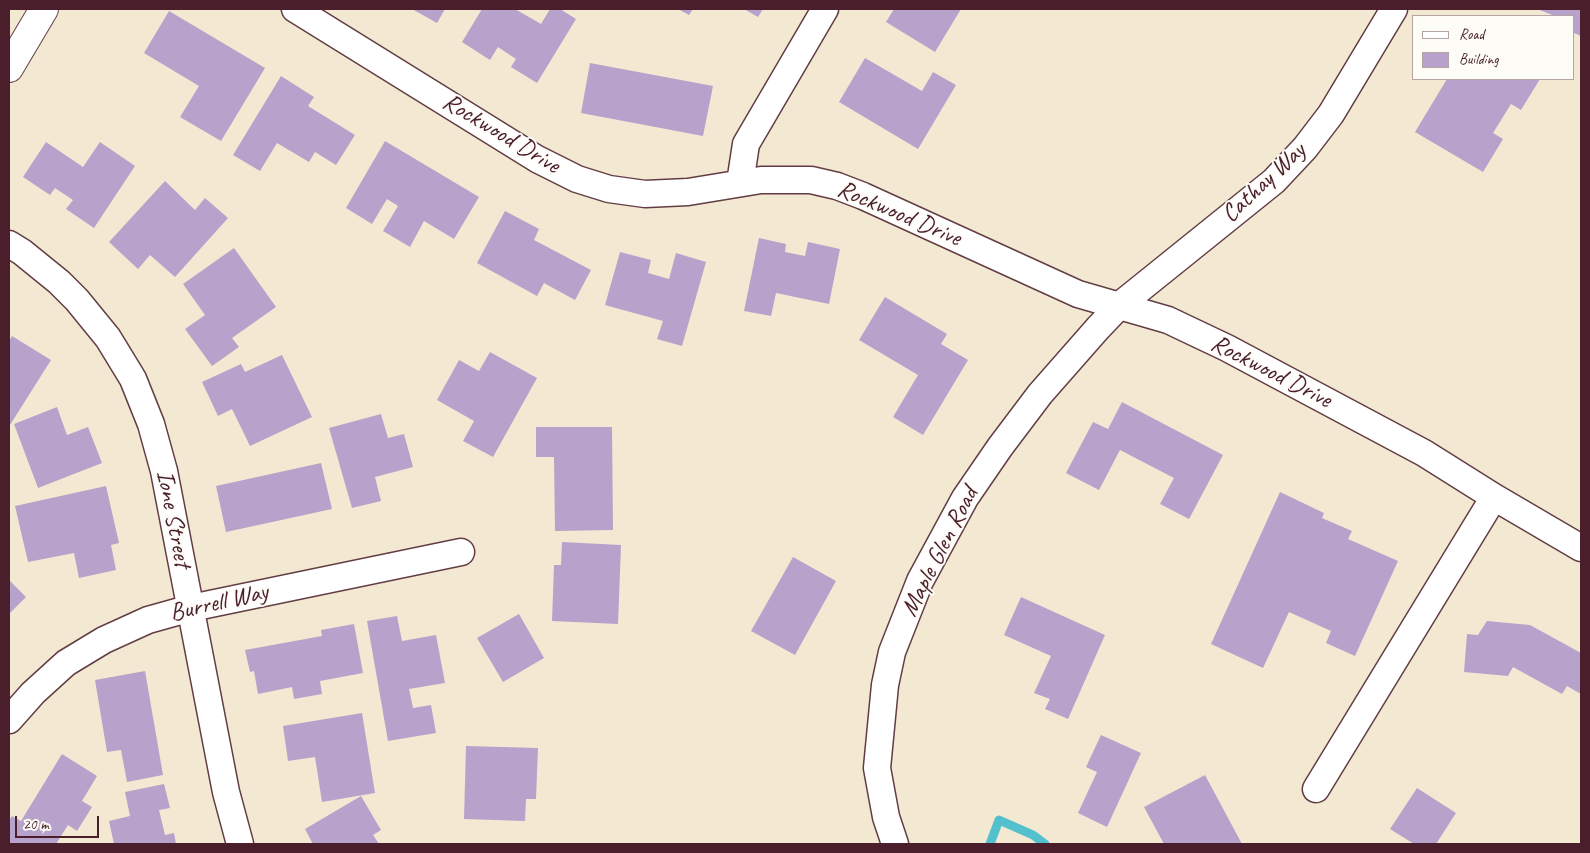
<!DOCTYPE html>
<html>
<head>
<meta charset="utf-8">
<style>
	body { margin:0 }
	#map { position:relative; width:1590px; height:853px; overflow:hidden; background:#f3e9d2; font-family:Caveat,sans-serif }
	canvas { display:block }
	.frame { position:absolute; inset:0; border:10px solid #4a1f2b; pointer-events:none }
	.legend { position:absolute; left:1412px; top:15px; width:162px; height:65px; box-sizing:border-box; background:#fdfcf7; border:1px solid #b5a4a5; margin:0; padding:6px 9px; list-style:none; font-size:15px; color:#4a1f2b }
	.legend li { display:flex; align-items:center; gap:10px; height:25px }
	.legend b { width:25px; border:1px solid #b5a4a5 }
	.scale { position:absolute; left:15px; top:816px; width:84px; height:22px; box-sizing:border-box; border:2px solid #4a1f2b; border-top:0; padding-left:6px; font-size:15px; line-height:18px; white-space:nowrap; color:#4a1f2b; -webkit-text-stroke:4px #fdfcf7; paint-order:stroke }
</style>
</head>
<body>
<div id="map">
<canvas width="1590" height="853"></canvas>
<div class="frame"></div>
<ul class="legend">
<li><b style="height:6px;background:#fff"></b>Road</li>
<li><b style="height:14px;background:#b6a2cb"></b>Building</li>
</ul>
<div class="scale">20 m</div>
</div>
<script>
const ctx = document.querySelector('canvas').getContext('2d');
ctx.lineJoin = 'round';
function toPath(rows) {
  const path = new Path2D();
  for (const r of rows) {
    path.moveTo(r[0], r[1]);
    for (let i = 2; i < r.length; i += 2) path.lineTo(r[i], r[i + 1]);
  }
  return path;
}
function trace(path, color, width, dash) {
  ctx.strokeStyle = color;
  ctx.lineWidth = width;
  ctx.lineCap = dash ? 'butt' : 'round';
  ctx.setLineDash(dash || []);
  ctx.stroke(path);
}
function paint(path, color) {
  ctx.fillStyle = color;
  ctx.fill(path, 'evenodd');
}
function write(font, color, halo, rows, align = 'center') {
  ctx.font = font + ' Caveat,sans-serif';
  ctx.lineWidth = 4;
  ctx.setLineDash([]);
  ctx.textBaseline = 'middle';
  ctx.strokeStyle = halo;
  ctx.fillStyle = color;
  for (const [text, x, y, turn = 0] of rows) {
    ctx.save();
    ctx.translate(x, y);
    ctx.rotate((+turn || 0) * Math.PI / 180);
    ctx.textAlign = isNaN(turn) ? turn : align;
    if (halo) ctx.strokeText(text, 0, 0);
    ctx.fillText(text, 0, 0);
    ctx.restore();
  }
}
trace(toPath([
	[990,844,999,820,1033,835,1045,844]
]), '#53c0cd', 9);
paint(toPath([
	[412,9,445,9,437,23],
	[482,9,515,9,541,24,550,9,560,9,576,19,537,83,511,67,516,59,498,47,490,60,462,42],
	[678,9,693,9,689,15],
	[744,9,763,9,758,17],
	[894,9,961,9,935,52,886,22],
	[1537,9,1581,9,1581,36,1574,33,1574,16,1555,16],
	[169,11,265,68,221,141,180,117,199,86,144,53],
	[865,58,922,91,933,72,956,85,918,149,839,102],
	[590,63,713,86,703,136,581,113],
	[281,76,314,97,308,106,355,135,336,165,315,152,309,162,277,143,260,171,233,155],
	[1447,79,1540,79,1521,110,1511,104,1493,133,1503,139,1483,172,1415,132],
	[385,141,479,197,454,239,424,221,410,247,383,231,398,206,387,199,372,224,346,208],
	[46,142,83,167,100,142,135,166,94,228,66,209,73,200,55,188,50,195,23,177],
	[165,181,195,210,205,198,228,218,175,277,150,255,138,269,109,242],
	[505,211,539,229,534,240,591,270,575,300,544,283,537,296,477,263],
	[759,238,786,244,785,252,805,256,808,242,840,249,829,304,776,293,771,316,744,311],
	[234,248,276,307,232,338,239,347,212,366,185,329,205,315,183,284],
	[620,252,651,260,648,273,669,279,676,253,706,262,682,346,657,339,663,321,605,305],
	[885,297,947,334,941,344,968,360,923,435,893,417,918,375,859,340],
	[12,336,51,360,10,425,9,424,9,341],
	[490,352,537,378,493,457,463,441,474,421,437,400,459,360,479,371],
	[282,355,312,417,250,446,232,409,218,416,202,382,241,364,245,372],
	[1122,402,1223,455,1189,519,1160,504,1174,478,1120,450,1099,490,1066,473,1093,422,1108,429],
	[57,407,67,435,88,427,102,463,38,488,14,424],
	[381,414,388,438,404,434,413,467,375,477,381,501,352,508,329,428],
	[536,427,612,427,613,530,555,531,554,457,536,457],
	[321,463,332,509,226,532,216,486],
	[106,486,119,543,111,545,116,570,79,578,74,553,28,562,15,506],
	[1280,492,1324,513,1322,518,1352,531,1348,539,1398,561,1355,656,1326,643,1331,631,1289,612,1263,668,1211,644],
	[562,542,621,545,618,624,552,621,554,565,561,565],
	[793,557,836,581,795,655,751,631],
	[9,580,26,597,9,614],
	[1021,597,1105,635,1068,719,1045,709,1050,699,1034,693,1051,656,1004,635],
	[519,614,544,658,503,682,477,638],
	[397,616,402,641,436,635,445,683,409,689,413,708,431,705,436,733,388,741,367,621],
	[1487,621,1530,625,1581,653,1581,694,1567,686,1562,694,1513,667,1508,676,1464,672,1467,634,1478,635],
	[354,624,363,673,320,681,322,694,294,699,292,687,258,694,254,671,250,672,245,650,322,636,321,630],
	[145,671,163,775,127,782,121,750,107,752,95,680],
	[362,713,375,793,322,802,315,757,288,761,283,726],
	[1101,735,1141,753,1107,827,1078,813,1097,772,1086,767],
	[466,746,538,748,536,799,526,799,525,821,464,819],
	[62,754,97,776,82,801,92,807,77,831,68,825,56,844,9,844,9,821,12,816,21,821],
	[1205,775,1242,844,1164,844,1144,807],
	[164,784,170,808,159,810,165,835,174,833,176,844,114,844,109,821,130,816,125,792],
	[1417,788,1456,813,1436,844,1414,844,1390,829],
	[361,796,381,830,373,835,379,844,313,844,305,829]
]), '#b6a2cb');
const street = toPath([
	[295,9,537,159,577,179,609,189,645,194,688,192,761,180,811,180,837,186,863,196,1078,294,1168,320,1227,348,1424,453,1494,497,1581,548],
	[740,183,746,144,825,9],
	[9,244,22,252,59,282,77,300,108,338,133,379,151,424,164,471,226,792,240,844],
	[9,720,33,693,66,663,104,640,148,620,191,608,461,552],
	[1316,789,1494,497],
	[895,844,886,817,877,768,885,685,892,652,920,581,965,498,1000,447,1040,394,1098,328,1120,305,1274,181,1305,148,1331,114,1394,9]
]);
const secondary = toPath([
	[9,68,44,9]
]);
trace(street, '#633d44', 29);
trace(secondary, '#633d44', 30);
trace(street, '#fff', 26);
trace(secondary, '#fff', 28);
write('25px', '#4a1f2b', '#fdfcf7', [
	["Rockwood Drive",501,134,31],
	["Cathay Way",1264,183,-43],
	["Rockwood Drive",899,214,23],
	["Rockwood Drive",1271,372,27],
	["Ione Street",173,519,79],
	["Maple Glen Road",940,552,-63],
	["Burrell Way",219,603,-13]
]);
</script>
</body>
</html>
